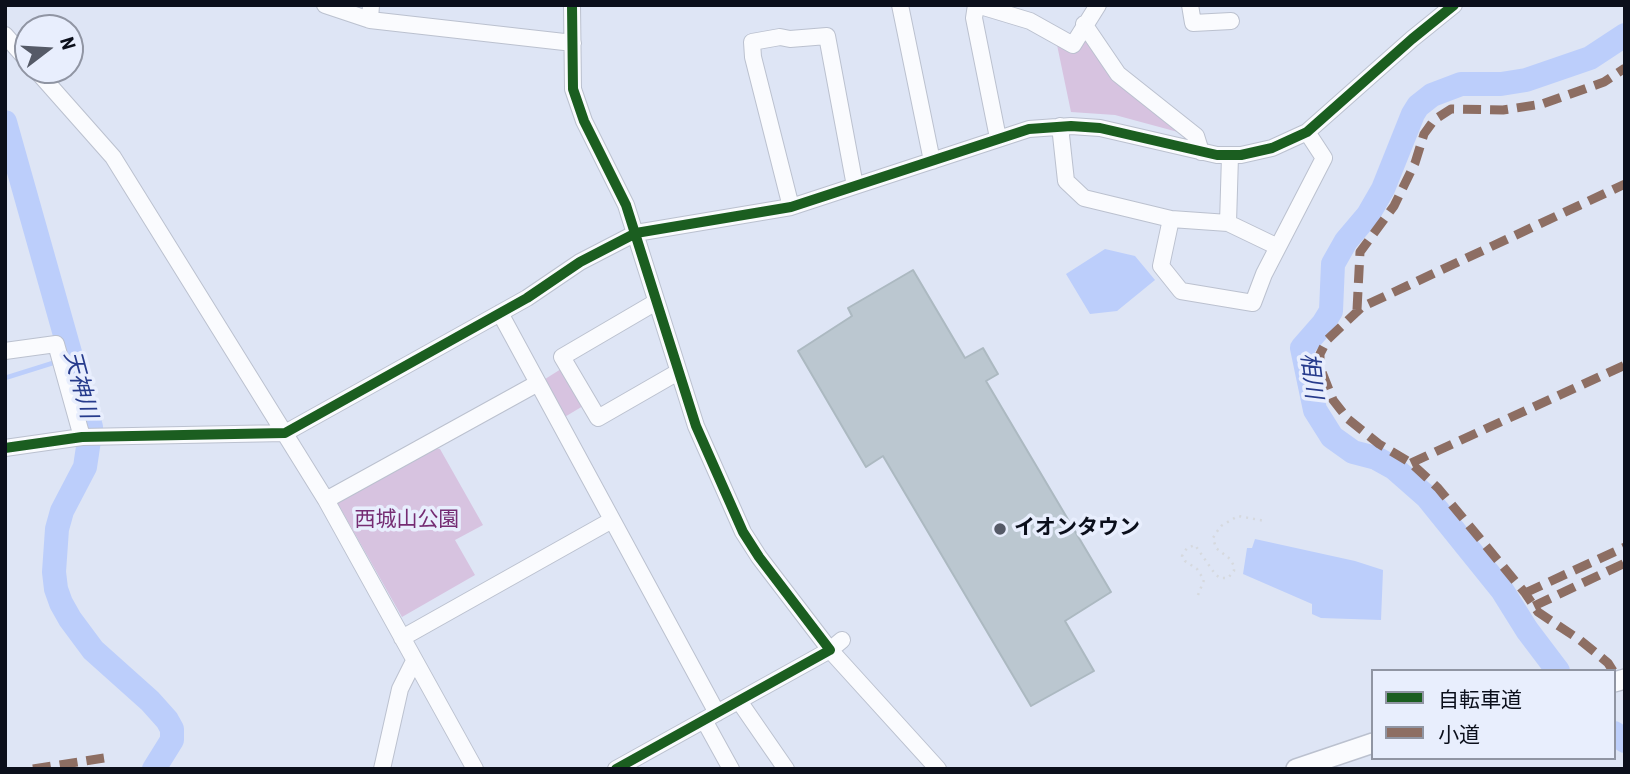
<!DOCTYPE html>
<html>
<head>
<meta charset="utf-8">
<style>
	body { margin:0 }
	#map { position:relative; width:1630px; height:774px; overflow:hidden; background:#dee5f5; font-family:"Roboto Condensed","Noto Sans JP",sans-serif }
	canvas { display:block }
	.frame { position:absolute; inset:0; border:7px solid #0b0f1b; pointer-events:none }
	.legend { position:absolute; left:1371px; top:669px; width:245px; height:91px; box-sizing:border-box; background:#e8eefd; border:2px solid #9095a3; margin:0; padding:9px 12px; list-style:none; font-size:21px; color:#0b0f1b }
	.legend li { display:flex; align-items:center; gap:14px; height:35px }
	.legend b { width:35px; border:2px solid #9095a3 }
	.north { position:absolute; left:14px; top:14px; width:70px; height:70px; box-sizing:border-box; background:#e8eefd; border:2px solid #9095a3; border-radius:50%; rotate:73deg; font-size:19px; font-weight:700; line-height:28px; text-align:center; color:#0b0f1b }
	.north::after { content:''; display:block; margin:auto; width:24px; height:32px; background:#555a67; clip-path:polygon(50% 0,100% 100%,50% 72%,0 100%) }
</style>
</head>
<body>
<div id="map">
<canvas width="1630" height="774"></canvas>
<div class="frame"></div>
<ul class="legend">
<li><b style="height:9px;background:#1b5e20"></b>自転車道</li>
<li><b style="height:9px;background:#8d6e63"></b>小道</li>
</ul>
<div class="north">N</div>
</div>
<script>
const ctx = document.querySelector('canvas').getContext('2d');
ctx.lineJoin = 'round';
function paint(path, color) {
  ctx.fillStyle = color;
  ctx.fill(path, 'evenodd');
}
function toPath(rows) {
  const path = new Path2D();
  for (const r of rows) {
    path.moveTo(r[0], r[1]);
    for (let i = 2; i < r.length; i += 2) path.lineTo(r[i], r[i + 1]);
  }
  return path;
}
function trace(path, color, width, dash) {
  ctx.strokeStyle = color;
  ctx.lineWidth = width;
  ctx.lineCap = dash ? 'butt' : 'round';
  ctx.setLineDash(dash || []);
  ctx.stroke(path);
}
function write(font, color, halo, rows, align = 'center') {
  ctx.font = font + ' "Roboto Condensed","Noto Sans JP",sans-serif';
  ctx.lineWidth = 7;
  ctx.setLineDash([]);
  ctx.textBaseline = 'middle';
  ctx.strokeStyle = halo;
  ctx.fillStyle = color;
  for (const [text, x, y, turn = 0] of rows) {
    ctx.save();
    ctx.translate(x, y);
    ctx.rotate((+turn || 0) * Math.PI / 180);
    ctx.textAlign = isNaN(turn) ? turn : align;
    if (halo) ctx.strokeText(text, 0, 0);
    ctx.fillText(text, 0, 0);
    ctx.restore();
  }
}
paint(toPath([
	[1087,36,1189,135,1115,115,1071,112,1056,40],
	[561,369,583,406,563,418,542,381],
	[432,447,440,449,483,525,455,540,475,575,402,617,338,504,338,498]
]), '#d7c3e0');
paint(toPath([
	[1105,249,1135,256,1155,280,1117,311,1090,314,1066,274],
	[1255,539,1355,561,1383,570,1381,620,1321,618,1312,614,1312,604,1243,574,1247,548,1252,548]
]), '#bccefb');
trace(toPath([
	[5,378,72,357]
]), '#bccefb', 4.5);
trace(toPath([
	[5,122,91,427,85,467,62,511,57,529,54,572,56,589,61,603,70,619,93,650,150,701,167,720,172,729,172,740,154,769],
	[1558,671,1527,630,1502,590,1427,497,1394,468,1376,458,1353,452,1332,437,1315,410,1302,348,1323,324,1331,311,1333,264,1346,241,1368,215,1383,189,1413,114,1418,106,1432,95,1461,84,1501,84,1526,80,1590,58,1625,35],
	[1614,733,1625,741]
]), '#bccefb', 24);
const building = toPath([
	[913,270,965,358,983,348,998,374,986,381,1111,592,1065,621,1094,671,1031,706,883,456,866,467,798,351,852,316,848,308,913,270]
]);
paint(building, '#bbc7d0');
trace(building, '#acb9c1', 2);
const minor = toPath([
	[325,5,370,20],
	[371,5,370,20,573,43],
	[572,5,573,89,584,121,626,205,696,426,743,532,759,557,830,650,616,769],
	[900,5,932,161],
	[976,5,974,18,998,138],
	[977,5,1030,21,1073,45,1098,5],
	[1190,5,1193,23,1231,21],
	[1084,24,1118,74,1196,136,1201,152],
	[5,35,28,61],
	[36,70,113,157,326,500,475,769],
	[1060,126,1066,181,1084,198,1171,219,1161,266,1181,291,1253,303,1264,274,1324,158,1307,132],
	[791,207,753,57,752,42,780,37,790,39,827,36,855,186],
	[1171,219,1228,223,1278,247],
	[1228,223,1230,156],
	[656,302,562,357,598,418,678,372],
	[500,313,717,713],
	[5,351,56,344,82,437],
	[5,448,82,437,285,433,527,298,580,262,636,233,791,207,1029,129,1071,126,1100,128,1217,155,1241,155,1272,148,1307,132,1412,39,1454,5],
	[326,500,538,383],
	[402,638,612,520],
	[842,640,830,650,938,769],
	[739,701,786,769],
	[704,720,731,769],
	[382,769,400,689,414,661]
]);
const major = toPath([
	[1614,682,1625,679],
	[1296,769,1373,743]
]);
trace(minor, '#bbc1cf', 18);
trace(major, '#bbc1cf', 22);
trace(toPath([
	[1198,595,1204,580,1197,569,1185,561,1182,556,1187,548,1195,545,1215,574,1220,578,1228,578,1234,571,1234,566,1230,559,1216,548,1213,538,1216,533,1221,526,1238,516,1265,521]
]), '#d6d9de', 2.5, [2, 5]);
trace(minor, '#fafbfe', 16);
trace(major, '#fafbfe', 19);
trace(toPath([
	[1357,310,1360,252,1394,206,1415,163,1424,134,1434,120,1451,109,1503,110,1542,104,1604,82,1625,68],
	[1411,463,1625,365],
	[1525,593,1625,547],
	[1534,606,1625,563],
	[1613,671,1608,663,1580,640,1538,612,1525,593,1438,488,1411,463,1379,444,1348,419,1333,400,1320,367,1320,354,1327,340,1362,307,1625,184],
	[33,769,104,758]
]), '#8d6e63', 9, [18, 9]);
trace(toPath([
	[572,5,573,89,584,121,626,205,696,426,743,532,759,557,830,650,616,769],
	[5,448,82,437,285,433,527,298,580,262,636,233,791,207,1029,129,1071,126,1100,128,1217,155,1241,155,1272,148,1307,132,1412,39,1454,5]
]), '#1b5e20', 10);
for (const [x, y, r, color] of [
	[1000,529,7,"#555a67"]
]) {
  const dot = new Path2D();
  dot.arc(x, y, r, 0, 2 * Math.PI);
  ctx.fillStyle = color;
  ctx.fill(dot);
  trace(dot, '#e8eefd', 2.5);
}
write('21px', '#752c73', '#e8eefd', [
	["西城山公園",407,521]
]);
write('bold 21px', '#0b0f1b', '#e8eefd', [
	["イオンタウン",1014,529]
], 'left');
write('italic 23px', '#263b8c', '#e8eefd', [
	["相川",1310,376,83],
	["天神川",79,385,75]
]);
</script>
</body>
</html>
